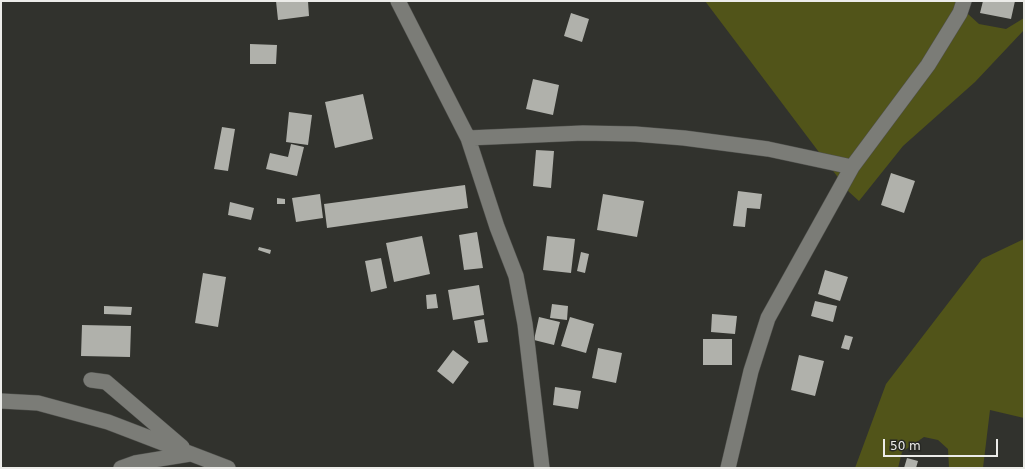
<!DOCTYPE html>
<html>
<head>
<meta charset="utf-8">
<style>
	body { margin:0 }
	#map { position:relative; width:1025px; height:469px; overflow:hidden; background:#31322d; font-family:"DejaVu Sans",sans-serif }
	canvas { display:block }
	.frame { position:absolute; inset:0; border:2px solid #ecece9; pointer-events:none }
	.scale { position:absolute; left:883px; top:439px; width:115px; height:18px; box-sizing:border-box; border:2px solid #ecece9; border-top:0; padding-left:5px; font-size:12px; line-height:14px; white-space:nowrap; color:#ecece9; -webkit-text-stroke:3px #272824; paint-order:stroke }
</style>
</head>
<body>
<div id="map">
<canvas width="1025" height="469"></canvas>
<div class="frame"></div>
<div class="scale">50 m</div>
</div>
<script>
const ctx = document.querySelector('canvas').getContext('2d');
ctx.lineJoin = 'round';
function paint(path, color) {
  ctx.fillStyle = color;
  ctx.fill(path, 'evenodd');
}
function toPath(rows) {
  const path = new Path2D();
  for (const r of rows) {
    path.moveTo(r[0], r[1]);
    for (let i = 2; i < r.length; i += 2) path.lineTo(r[i], r[i + 1]);
  }
  return path;
}
function trace(path, color, width, dash) {
  ctx.strokeStyle = color;
  ctx.lineWidth = width;
  ctx.lineCap = dash ? 'butt' : 'round';
  ctx.setLineDash(dash || []);
  ctx.stroke(path);
}
paint(toPath([
	[705,1,963,1,968,14,979,24,1006,29,1024,18,1024,30,975,82,903,146,859,201,849,192],
	[1024,239,1024,418,990,410,983,468,949,468,948,449,938,440,924,437,902,452,898,468,855,468,886,384,982,259]
]), '#515419');
paint(toPath([
	[276,1,308,1,309,16,278,20],
	[983,1,1015,1,1011,19,980,13],
	[571,13,589,19,582,42,564,36],
	[250,44,277,45,276,64,250,64],
	[533,79,559,85,553,115,526,109],
	[363,94,373,139,335,148,325,102],
	[289,112,312,115,308,145,286,142],
	[222,127,235,129,228,171,214,169],
	[291,144,304,147,297,176,266,169,270,153,288,157],
	[536,150,554,151,551,188,533,186],
	[891,173,915,181,904,213,881,205],
	[465,185,468,208,327,228,324,204],
	[738,191,762,194,760,209,747,208,745,227,733,226],
	[320,194,323,218,296,222,292,198],
	[603,194,644,201,637,237,597,230],
	[277,198,285,199,285,204,277,204],
	[230,202,254,208,251,220,228,215],
	[477,232,483,268,464,270,459,235],
	[422,236,430,274,394,282,386,243],
	[547,236,575,239,571,273,543,270],
	[259,247,271,250,270,254,258,250],
	[581,252,589,254,585,273,577,271],
	[381,258,387,288,371,292,365,261],
	[825,270,848,277,840,301,818,294],
	[203,273,226,277,218,327,195,323],
	[479,285,484,315,453,320,448,290],
	[436,294,438,308,427,309,426,295],
	[815,301,837,306,833,322,811,316],
	[552,304,568,306,567,320,550,318],
	[104,306,132,307,131,315,104,314],
	[712,314,737,316,735,334,711,332],
	[539,317,560,322,554,345,534,340],
	[570,317,594,324,586,353,561,346],
	[484,319,488,342,478,343,474,321],
	[82,325,131,326,130,357,81,356],
	[845,335,853,337,849,350,841,348],
	[703,339,732,339,732,365,703,365],
	[598,348,622,353,616,383,592,378],
	[453,350,469,362,453,384,437,371],
	[799,355,824,361,815,396,791,390],
	[555,387,581,391,578,409,553,405],
	[907,458,918,461,916,468,904,468]
]), '#b0b1ab');
const minor = toPath([
	[398,1,468,138,497,227,516,276,525,324,542,468],
	[468,138,583,133,635,134,684,138,768,149,852,167],
	[91,380,106,382,182,447],
	[1,401,38,403,108,422,228,468],
	[121,468,135,463,190,454],
	[728,468,751,371,768,318,852,167,928,65,960,13,964,1]
]);
trace(minor, '#50514d', 16);
trace(minor, '#7b7c77', 15);
</script>
</body>
</html>
